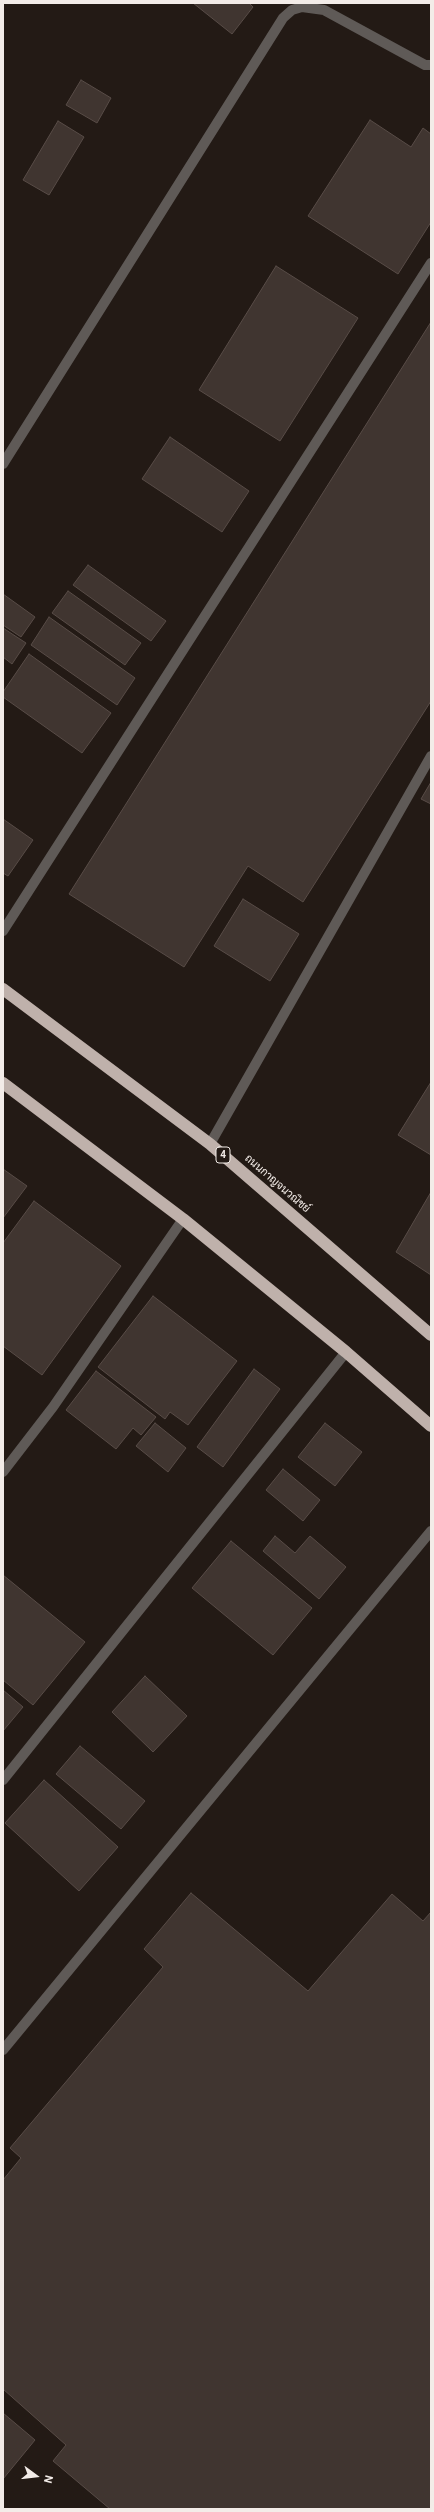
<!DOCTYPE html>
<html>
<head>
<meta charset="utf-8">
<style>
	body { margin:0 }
	#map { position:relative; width:434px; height:2512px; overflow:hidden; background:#231a15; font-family:Roboto,sans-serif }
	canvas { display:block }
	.frame { position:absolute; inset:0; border:4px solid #f3ece8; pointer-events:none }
	.north { position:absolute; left:16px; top:2456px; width:40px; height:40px; -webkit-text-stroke:3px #231a15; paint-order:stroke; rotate:105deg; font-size:11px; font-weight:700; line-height:16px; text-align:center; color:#f3ece8 }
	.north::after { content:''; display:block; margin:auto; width:14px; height:18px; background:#f3ece8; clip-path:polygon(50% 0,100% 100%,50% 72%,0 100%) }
</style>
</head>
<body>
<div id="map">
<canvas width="434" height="2512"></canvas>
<div class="frame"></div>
<div class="north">N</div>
</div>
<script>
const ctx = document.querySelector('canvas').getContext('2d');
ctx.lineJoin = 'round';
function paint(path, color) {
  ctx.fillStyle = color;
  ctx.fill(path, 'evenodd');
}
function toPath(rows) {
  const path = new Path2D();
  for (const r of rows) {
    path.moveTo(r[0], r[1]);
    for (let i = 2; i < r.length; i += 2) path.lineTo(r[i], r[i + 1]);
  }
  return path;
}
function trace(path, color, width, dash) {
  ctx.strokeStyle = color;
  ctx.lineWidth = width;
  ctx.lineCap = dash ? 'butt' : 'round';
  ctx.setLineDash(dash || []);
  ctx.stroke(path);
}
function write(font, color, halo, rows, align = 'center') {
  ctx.font = font + ' Roboto,Sarabun,sans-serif';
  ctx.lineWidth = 3.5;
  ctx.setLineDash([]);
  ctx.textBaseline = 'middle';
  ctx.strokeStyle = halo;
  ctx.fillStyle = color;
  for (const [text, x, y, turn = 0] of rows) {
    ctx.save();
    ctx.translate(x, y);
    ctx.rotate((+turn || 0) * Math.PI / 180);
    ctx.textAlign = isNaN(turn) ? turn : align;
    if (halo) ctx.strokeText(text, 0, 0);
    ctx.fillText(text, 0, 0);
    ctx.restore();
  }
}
const building = toPath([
	[193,3,249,3,253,7,232,34,193,3],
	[81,80,111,98,97,123,66,105,81,80],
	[370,120,411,147,423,128,431,134,431,222,398,274,308,216,370,120],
	[58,121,84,137,49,195,23,180,58,121],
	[276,266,358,318,280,441,199,390,276,266],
	[431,322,431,701,303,902,248,866,184,967,69,894,431,322],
	[170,437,249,491,222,532,142,479,170,437],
	[88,565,166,621,151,641,73,585,88,565],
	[68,591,141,643,125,665,52,613,68,591],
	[3,594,35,617,21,637,3,625,3,594],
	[49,617,135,678,117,705,31,645,49,617],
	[3,628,26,643,12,664,3,657,3,628],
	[29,654,111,713,82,753,3,697,3,692,29,654],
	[431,782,431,804,421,799,431,782],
	[3,819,33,840,8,876,3,873,3,819],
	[243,899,299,934,270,981,214,946,243,899],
	[431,1082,431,1155,398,1135,431,1082],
	[3,1169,27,1186,3,1218,3,1169],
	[431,1192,431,1275,396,1252,431,1192],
	[34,1201,121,1266,42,1375,3,1346,3,1243,34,1201],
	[153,1296,237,1361,188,1425,170,1412,165,1419,98,1367,153,1296],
	[254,1369,280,1389,223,1467,197,1447,254,1369],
	[96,1371,156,1417,141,1435,133,1428,116,1449,66,1410,96,1371],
	[155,1423,186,1448,168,1472,136,1446,155,1423],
	[325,1423,362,1452,335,1486,298,1457,325,1423],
	[283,1469,320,1500,303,1521,266,1490,283,1469],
	[275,1536,295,1553,310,1536,346,1567,319,1599,263,1551,275,1536],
	[231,1541,312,1608,273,1655,192,1588,231,1541],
	[3,1575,85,1642,33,1705,3,1680,3,1575],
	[145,1676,187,1716,153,1752,112,1712,145,1676],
	[3,1690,23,1707,3,1731,3,1690],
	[80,1746,145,1801,121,1829,56,1774,80,1746],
	[44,1780,118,1847,79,1891,5,1823,44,1780],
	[191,1893,308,1991,392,1894,423,1921,431,1912,431,2509,110,2509,53,2461,66,2445,3,2389,3,2180,21,2158,10,2148,163,1967,144,1949,191,1893],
	[3,2413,35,2440,3,2479,3,2413]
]);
paint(building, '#403530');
trace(building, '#584c47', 1);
trace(toPath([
	[3,464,283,18,292,10,302,7,324,10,425,65,431,65],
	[3,931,431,263],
	[210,1144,431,756],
	[3,1472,53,1407,183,1219],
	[3,1780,346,1352],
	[3,2050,431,1531]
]), '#5f5a57', 10);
trace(toPath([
	[3,989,210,1144,431,1335],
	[3,1083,183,1219,346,1352,431,1426]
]), '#bfb1ab', 12);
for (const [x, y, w] of [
	[223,1155,14]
]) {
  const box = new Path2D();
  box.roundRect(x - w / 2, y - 8, w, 16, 3);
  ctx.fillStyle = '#231a15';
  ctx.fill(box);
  trace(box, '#f3ece8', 1);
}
write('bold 10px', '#f3ece8', null, [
	["4",223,1155]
]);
write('11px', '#f3ece8', '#231a15', [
	["ถนนกาญจนวณิชย์",277,1184,41]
]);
</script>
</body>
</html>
